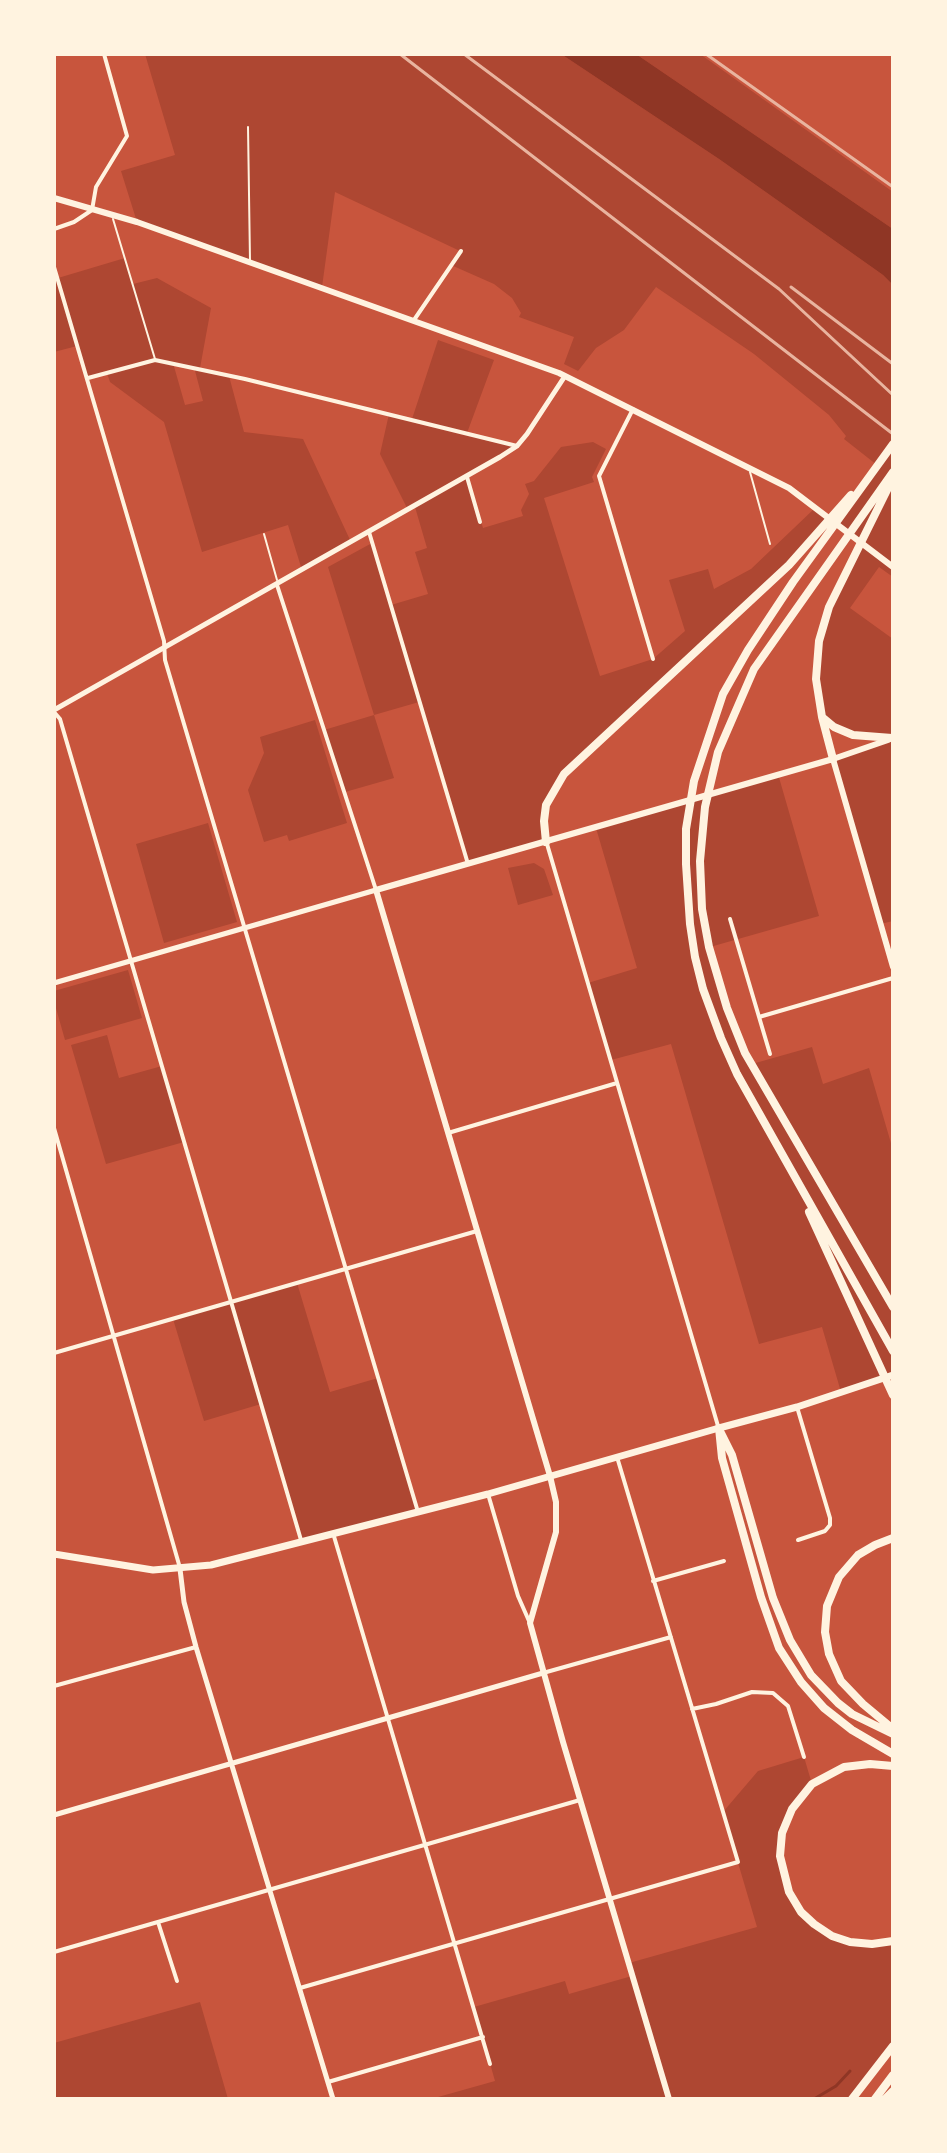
<!DOCTYPE html>
<html>
<head>
<meta charset="utf-8">
<style>
	body { margin:0 }
	#map { position:relative; width:947px; height:2153px; overflow:hidden; background:#c8553d; font-family:"Noto Sans",sans-serif }
	canvas { display:block }
	.frame { position:absolute; inset:0; border:56px solid #fff3e0; pointer-events:none }
</style>
</head>
<body>
<div id="map">
<canvas width="947" height="2153"></canvas>
<div class="frame"></div>
</div>
<script>
const ctx = document.querySelector('canvas').getContext('2d');
ctx.lineJoin = 'round';
function paint(path, color) {
  ctx.fillStyle = color;
  ctx.fill(path, 'evenodd');
}
function toPath(rows) {
  const path = new Path2D();
  for (const r of rows) {
    path.moveTo(r[0], r[1]);
    for (let i = 2; i < r.length; i += 2) path.lineTo(r[i], r[i + 1]);
  }
  return path;
}
function trace(path, color, width, dash) {
  ctx.strokeStyle = color;
  ctx.lineWidth = width;
  ctx.lineCap = dash ? 'butt' : 'round';
  ctx.setLineDash(dash || []);
  ctx.stroke(path);
}
paint(toPath([
	[145,54,561,54,719,159,883,275,893,285,893,577,879,567,850,608,893,639,893,921,880,924,833,759,890,739,853,735,822,717,817,660,829,607,861,543,829,521,789,565,573,765,548,799,546,842,468,864,419,702,374,715,394,778,345,792,324,730,374,715,328,567,372,543,391,605,428,594,415,552,427,548,415,507,408,510,380,454,389,414,412,419,438,340,494,360,467,433,517,446,467,477,483,528,523,516,521,510,529,494,525,484,534,481,561,447,593,442,606,449,592,477,594,482,544,498,600,676,653,659,685,631,669,580,708,569,714,589,751,569,815,508,828,520,877,465,844,439,846,436,829,415,754,354,656,287,624,330,596,348,578,371,564,364,574,337,519,317,521,313,512,298,494,284,451,265,460,251,335,192,322,287,137,222,121,171,175,155],
	[636,54,700,54,893,192,893,229],
	[125,258,133,284,157,278,211,308,200,368,229,376,244,432,303,439,351,542,302,570,288,525,202,552,164,422,110,382,107,373,87,378,77,346,54,352,54,267,58,278],
	[173,363,194,367,203,401,185,405],
	[315,720,347,823,289,841,287,835,264,842,248,790,264,753,260,737],
	[778,774,819,916,710,947,727,1008,752,1064,812,1047,823,1084,869,1068,893,1150,893,1375,841,1392,822,1327,759,1344,671,1044,611,1060,588,983,637,968,596,828],
	[208,823,237,922,164,943,136,844],
	[534,863,544,869,553,895,518,905,508,868],
	[128,970,142,1018,65,1040,54,1001,54,991],
	[107,1035,119,1078,162,1066,184,1142,106,1164,71,1045],
	[297,1283,330,1392,378,1378,418,1512,301,1542,261,1404,204,1421,173,1319],
	[804,1757,812,1784,804,1792,782,1833,784,1881,808,1920,850,1942,893,1941,893,2046,852,2099,431,2099,495,2081,474,2007,565,1981,569,1994,632,1976,629,1963,757,1927,723,1812,758,1771],
	[200,2002,228,2099,54,2099,54,2043]
]), '#ae4732');
paint(toPath([
	[561,54,636,54,893,229,893,285,883,275,719,159]
]), '#8f3625');
trace(toPath([
	[814,2099,836,2086,850,2071]
]), '#8f3625', 3);
trace(toPath([
	[248,127,250,261],
	[113,219,155,359],
	[750,472,770,544],
	[264,534,277,580]
]), '#fff3e0', 2);
trace(toPath([
	[54,229,74,222,92,210,96,187,127,136,104,54],
	[54,267,164,641,165,660,418,1512],
	[414,320,461,251],
	[88,378,155,360,245,379,517,446],
	[633,409,599,476,653,659],
	[467,477,480,522],
	[369,532,468,864],
	[277,585,376,890],
	[54,712,60,719,301,1540],
	[547,844,718,1426],
	[730,919,770,1054],
	[759,1017,893,978],
	[54,1128,180,1568],
	[448,1133,617,1083],
	[54,1353,477,1231],
	[797,1407,830,1518,830,1525,825,1531,798,1540],
	[488,1494,518,1596,529,1621],
	[333,1533,490,2064],
	[653,1581,724,1561],
	[543,1673,671,1637],
	[54,1686,196,1647],
	[692,1709,716,1704,752,1692,773,1693,788,1706,804,1757],
	[158,1922,177,1981],
	[54,1952,580,1800],
	[300,1988,738,1862,617,1457],
	[328,2082,483,2037]
]), '#fff3e0', 4);
trace(toPath([
	[54,710,500,457,517,446,527,434,565,376],
	[54,983,376,890],
	[180,1569,184,1602,196,1647,333,2099],
	[54,1815,543,1673]
]), '#fff3e0', 5);
trace(toPath([
	[54,198,137,222,559,373,789,488,893,567],
	[833,759,893,967],
	[669,2099,563,1742,530,1623,556,1532,556,1502,550,1476,376,890,833,759,888,740]
]), '#fff3e0', 6);
trace(toPath([
	[719,1428,797,1407,893,1375]
]), '#fff3e0', 7);
trace(toPath([
	[54,1554,153,1570,211,1565,488,1494,719,1428]
]), '#fff3e0', 7);
trace(toPath([
	[893,444,793,582,748,650,723,694,694,781,686,829,686,864,690,924,695,957,703,989,721,1038,737,1074,893,1351],
	[893,472,754,669,718,752,705,807,700,861,702,909,709,947,727,1008,745,1053,893,1307],
	[891,482,829,607,819,641,816,679,822,717,834,727,853,735,892,738],
	[822,717,833,759],
	[546,842,544,821,546,805,564,774,789,565,851,495],
	[809,1212,893,1395],
	[719,1428,722,1458,761,1597,779,1648,801,1682,824,1708,852,1730,893,1754],
	[721,1433,732,1455,773,1598,790,1640,811,1675,838,1703,852,1714,893,1734],
	[893,1538,875,1545,858,1555,839,1577,827,1606,825,1632,829,1654,841,1681,863,1704,893,1729],
	[893,1766,870,1764,844,1767,812,1784,792,1809,782,1833,780,1856,789,1892,801,1912,814,1924,832,1936,850,1942,872,1944,893,1941],
	[852,2099,893,2046],
	[875,2099,893,2075],
	[885,2099,893,2091]
]), '#fff3e0', 8);
trace(toPath([
	[400,54,893,434],
	[464,54,779,289,893,395],
	[706,54,893,187],
	[791,287,893,364]
]), '#e9b49f', 3);
</script>
</body>
</html>
